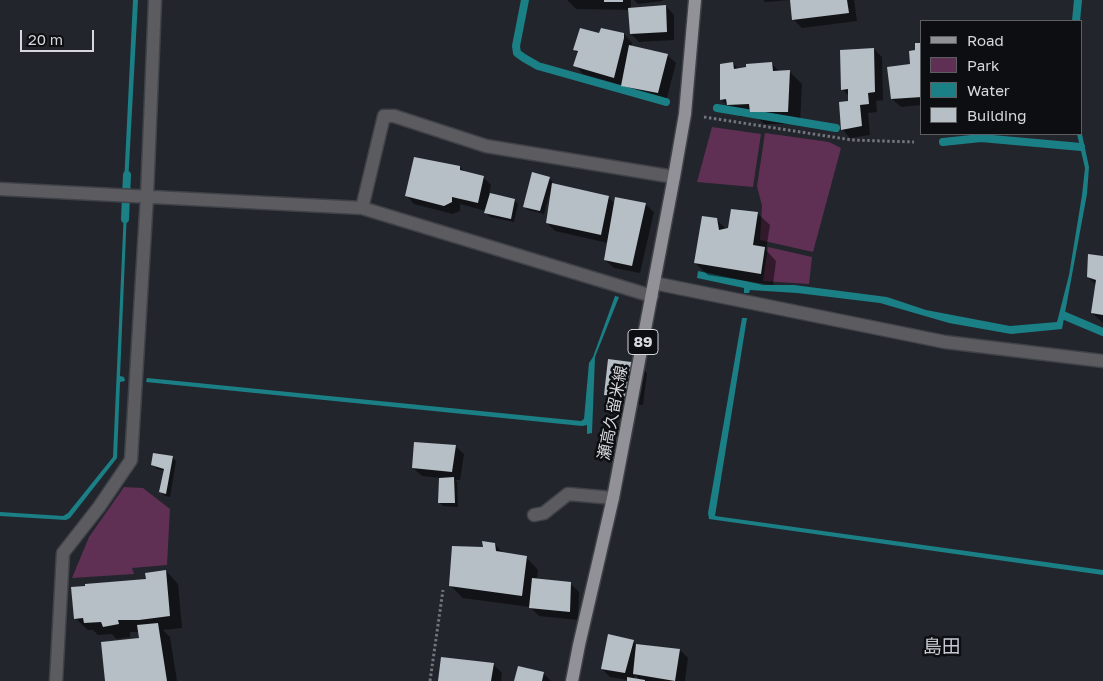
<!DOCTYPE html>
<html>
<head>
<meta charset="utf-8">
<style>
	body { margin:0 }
	#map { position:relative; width:1103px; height:681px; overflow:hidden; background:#22252c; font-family:"Golos Text",sans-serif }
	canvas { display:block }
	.legend { position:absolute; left:920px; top:20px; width:162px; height:115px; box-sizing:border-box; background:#0d0e11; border:1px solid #5d5f63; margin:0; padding:6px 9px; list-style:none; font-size:15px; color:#d6d8dd }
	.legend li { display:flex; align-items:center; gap:10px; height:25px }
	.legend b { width:25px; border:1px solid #5d5f63 }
	.scale { position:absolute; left:20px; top:30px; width:74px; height:22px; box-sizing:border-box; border:2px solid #d6d8dd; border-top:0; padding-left:6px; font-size:15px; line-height:18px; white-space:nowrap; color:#d6d8dd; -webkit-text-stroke:4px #0d0e11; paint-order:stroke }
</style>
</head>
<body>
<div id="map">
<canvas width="1103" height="681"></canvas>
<ul class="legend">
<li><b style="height:6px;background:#939198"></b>Road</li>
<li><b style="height:14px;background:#5f3054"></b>Park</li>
<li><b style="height:14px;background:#1b7f86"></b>Water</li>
<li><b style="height:14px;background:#b5bfc5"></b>Building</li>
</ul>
<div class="scale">20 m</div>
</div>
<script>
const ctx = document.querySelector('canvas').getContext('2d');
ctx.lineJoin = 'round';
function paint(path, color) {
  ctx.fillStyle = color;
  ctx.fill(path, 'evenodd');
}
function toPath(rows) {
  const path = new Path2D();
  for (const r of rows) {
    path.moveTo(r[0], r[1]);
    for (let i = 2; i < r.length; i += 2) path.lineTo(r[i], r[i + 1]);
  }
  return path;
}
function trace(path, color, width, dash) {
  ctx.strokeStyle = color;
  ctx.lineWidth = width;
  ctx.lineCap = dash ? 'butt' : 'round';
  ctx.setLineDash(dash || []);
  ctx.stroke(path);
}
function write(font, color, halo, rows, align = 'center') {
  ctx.font = font + ' "Golos Text","Noto Sans JP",sans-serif';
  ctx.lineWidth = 5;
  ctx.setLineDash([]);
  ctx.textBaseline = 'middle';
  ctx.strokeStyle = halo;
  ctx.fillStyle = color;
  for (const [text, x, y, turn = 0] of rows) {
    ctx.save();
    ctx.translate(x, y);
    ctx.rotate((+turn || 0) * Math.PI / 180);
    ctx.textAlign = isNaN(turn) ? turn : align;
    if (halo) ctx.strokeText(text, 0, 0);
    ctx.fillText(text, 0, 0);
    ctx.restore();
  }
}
paint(toPath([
	[712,127,761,134,753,187,697,182],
	[765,133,829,142,841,148,813,252,760,240,762,206,757,186],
	[768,247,812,257,809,284,763,281],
	[124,487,143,488,170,509,167,565,132,568,134,574,72,578,89,537]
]), '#5f3054');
paint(toPath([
	[133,0,138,0,128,184,124,184],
	[1077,134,1082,134,1089,167,1087,194,1062,329,1011,334,949,323,880,303,797,293,750,290,749,293,744,293,744,288,697,278,698,271,764,285,794,285,887,297,926,310,1010,326,1057,322,1069,275,1082,195,1085,168],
	[124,210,127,210,120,376,124,377,125,381,120,382,117,458,70,518,66,520,0,516,0,512,63,516,68,513,113,457],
	[615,296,619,297,595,357,592,433,587,434,587,425,582,426,146,382,147,378,581,421,584,419,589,363,593,357],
	[742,318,747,318,715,516,1103,570,1103,575,709,519,708,513]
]), '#1b7f86');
paint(toPath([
	[567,0,631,0,631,9,666,6,674,15,674,40,639,42,631,34,630,10,576,9],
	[634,0,663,0,663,1,638,4],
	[763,0,790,0,765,2],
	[791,0,854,0,857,21,802,28,793,19],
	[624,34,632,43,632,47,667,55,676,63,666,101,630,94,621,85,583,74,575,65,578,54,575,50,599,35],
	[922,44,922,105,901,107,892,99,917,51],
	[874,49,882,57,883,100,876,101,877,112,868,113,870,135,850,138,842,129,849,102,849,96,842,89],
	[732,63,739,69,772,64,780,72,789,71,802,84,800,124,764,124,756,116,740,117,735,112,734,112,721,99],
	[460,167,466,173,483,177,491,185,489,194,514,200,518,204,514,222,490,217,486,213,486,211,460,204,460,211,453,214,414,204,406,195],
	[549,178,553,182,552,184,608,197,615,204,645,204,654,212,640,273,614,268,605,260,608,243,555,231,547,223,551,196,549,196,544,214,528,210,524,206],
	[757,213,770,225,766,250,776,261,773,285,708,275,695,263,716,219,727,230],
	[1103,257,1103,323,1092,313,1096,285,1088,277],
	[639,365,647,373,643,405,614,403,606,394],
	[455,446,464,454,460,480,455,480,457,482,458,507,443,506,439,502,440,478,422,476,413,468],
	[172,457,176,461,170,497,165,496,161,492,165,471,157,469,153,465],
	[495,544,504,554,526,557,538,570,537,580,570,583,579,592,578,620,539,616,530,607,463,598,451,586,484,549],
	[166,571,178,584,182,628,163,630,170,637,177,681,106,681,140,639,139,632,130,632,130,637,116,639,112,634,98,635,93,630,88,630,75,618],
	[633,641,636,645,680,650,688,658,685,681,628,681,628,680,610,677,602,669],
	[635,675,641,681,634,679],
	[493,664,502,673,501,681,439,681],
	[543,673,551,681,515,681]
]), '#0007');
trace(toPath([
	[525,0,516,46,517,53,524,58,538,66,666,102],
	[1076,21,1078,0],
	[717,108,836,128],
	[943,142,981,138,1081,147],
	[125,219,127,175],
	[1065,316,1103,332]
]), '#1b7f86', 8);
paint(toPath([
	[604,0,623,0,623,2,604,2],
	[790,0,847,0,849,13,792,20],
	[666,5,667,32,630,34,628,8],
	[580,28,599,33,601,28,624,33,624,38,614,78,573,66,578,51,573,50],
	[915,43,922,43,922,97,891,99,887,67,910,64,909,51,915,50],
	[629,45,668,54,658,93,621,86],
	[874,48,875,92,868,93,869,104,860,105,862,126,841,130,839,102,848,101,848,89,841,90,840,50],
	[733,62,734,69,746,67,746,64,772,62,773,71,790,70,788,112,750,112,749,104,727,105,726,99,720,100,720,64],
	[414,157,460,166,460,170,484,176,478,203,452,197,452,202,444,206,405,196],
	[532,172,550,177,540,211,523,207],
	[552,183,609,196,601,235,546,223],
	[490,193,515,199,511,219,484,213],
	[615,197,646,203,632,266,604,260],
	[731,209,758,212,753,245,765,247,761,274,694,263,702,216,717,218,719,230,728,228],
	[1088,254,1103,256,1103,315,1091,313,1096,280,1087,277],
	[608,359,639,363,635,397,604,395],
	[414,442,456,445,452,472,412,468],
	[153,453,173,456,166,494,159,492,164,469,151,465],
	[454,477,455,503,438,503,439,478],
	[482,541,495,543,496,551,527,556,522,596,449,586,452,546,483,547],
	[166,570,170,616,139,620,118,620,119,624,103,627,101,622,84,623,83,618,74,619,71,587,85,586,85,584,146,579,145,573],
	[532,578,571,582,570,612,529,608],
	[158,623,167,681,105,681,101,642,139,638,137,625],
	[608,634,634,640,625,673,601,669],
	[636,644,680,649,675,681,633,674],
	[441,657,494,663,491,681,438,681],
	[518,666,544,672,542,681,514,681],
	[627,677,645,680,645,681,627,681]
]), '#b5bfc5');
const minor = toPath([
	[0,189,362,208,652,296],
	[362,208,384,116,394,116,486,146,674,177],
	[654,283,945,342,1103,361],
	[534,515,544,513,568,494,613,498],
	[56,681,63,553,99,507,131,460,147,196,155,0]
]);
const primary = toPath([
	[572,681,579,645,613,498,674,177,685,114,695,0]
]);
trace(minor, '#3f4248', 15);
trace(primary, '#3f4248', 15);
trace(toPath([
	[704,117,852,140,914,142],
	[430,681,443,590]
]), '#73757c', 3, [2.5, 2.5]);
trace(minor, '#5c5b5f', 12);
trace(primary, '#939198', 12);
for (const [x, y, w] of [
	[643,342,30]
]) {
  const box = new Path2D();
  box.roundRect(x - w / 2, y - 12.5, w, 25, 4);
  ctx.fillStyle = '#0d0e11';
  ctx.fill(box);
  trace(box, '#d6d8dd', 1);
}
write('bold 15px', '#d6d8dd', null, [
	["89",643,342]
]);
write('16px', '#d6d8dd', '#0d0e11', [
	["瀬高久留米線",613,413,-79]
]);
write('19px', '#c4c8d1', '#0d0e11', [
	["島田",942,647]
]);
</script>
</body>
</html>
